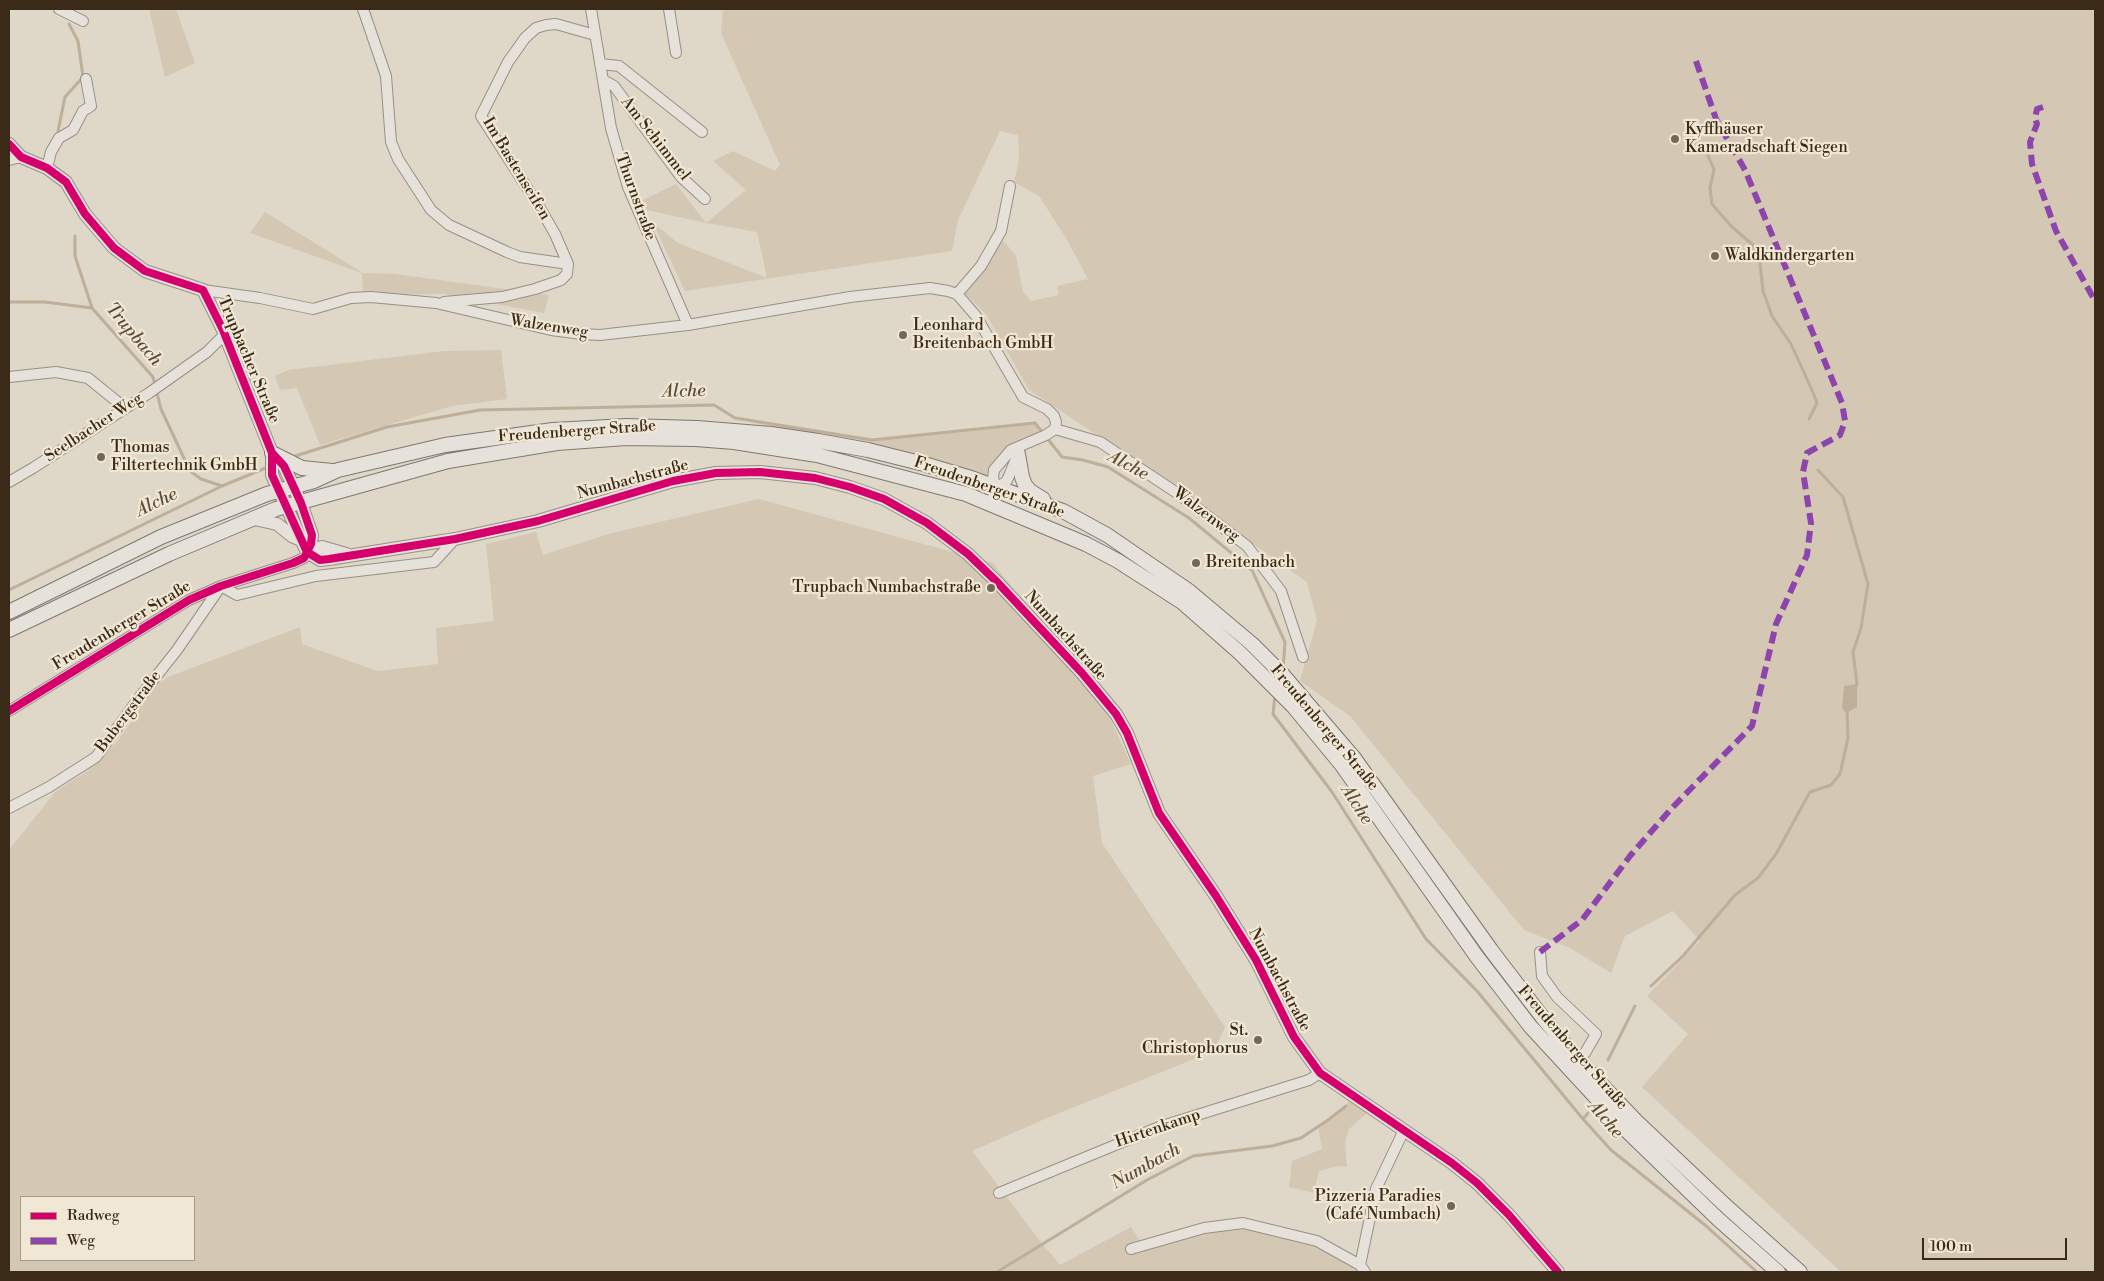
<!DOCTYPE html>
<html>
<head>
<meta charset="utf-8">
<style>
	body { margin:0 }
	#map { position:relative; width:2104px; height:1281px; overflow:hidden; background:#dfd7c8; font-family:"Libre Bodoni",serif }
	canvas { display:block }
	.frame { position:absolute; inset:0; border:10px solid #3c2a18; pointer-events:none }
	.legend { position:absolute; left:20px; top:1196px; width:175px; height:65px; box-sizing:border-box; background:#f0e7d5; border:1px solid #a89b89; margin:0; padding:6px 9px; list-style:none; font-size:15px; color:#3c2a18 }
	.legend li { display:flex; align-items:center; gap:10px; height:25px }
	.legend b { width:25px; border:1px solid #a89b89 }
	.scale { position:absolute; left:1922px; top:1238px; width:145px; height:22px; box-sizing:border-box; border:2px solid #3c2a18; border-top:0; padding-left:6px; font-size:15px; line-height:18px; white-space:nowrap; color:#3c2a18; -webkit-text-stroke:4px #f0e7d5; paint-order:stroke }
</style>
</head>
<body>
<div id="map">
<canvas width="2104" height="1281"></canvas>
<div class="frame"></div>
<ul class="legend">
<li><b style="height:6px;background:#d6006c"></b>Radweg</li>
<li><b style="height:6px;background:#8e44ad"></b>Weg</li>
</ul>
<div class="scale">100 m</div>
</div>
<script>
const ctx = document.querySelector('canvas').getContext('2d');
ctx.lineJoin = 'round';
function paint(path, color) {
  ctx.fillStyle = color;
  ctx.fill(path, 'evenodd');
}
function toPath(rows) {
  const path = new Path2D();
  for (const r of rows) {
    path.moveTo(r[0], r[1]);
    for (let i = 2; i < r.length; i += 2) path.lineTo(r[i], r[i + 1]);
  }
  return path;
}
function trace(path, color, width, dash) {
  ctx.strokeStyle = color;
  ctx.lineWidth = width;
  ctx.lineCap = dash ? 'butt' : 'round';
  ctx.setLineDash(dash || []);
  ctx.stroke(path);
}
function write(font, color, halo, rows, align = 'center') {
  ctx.font = font + ' "Libre Bodoni",serif';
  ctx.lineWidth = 4.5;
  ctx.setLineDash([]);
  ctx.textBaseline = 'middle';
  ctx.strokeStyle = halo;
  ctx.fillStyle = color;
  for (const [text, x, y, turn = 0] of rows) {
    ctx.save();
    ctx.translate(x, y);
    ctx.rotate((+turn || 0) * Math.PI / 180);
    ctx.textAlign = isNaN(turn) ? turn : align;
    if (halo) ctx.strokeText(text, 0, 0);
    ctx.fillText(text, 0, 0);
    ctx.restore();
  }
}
paint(toPath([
	[149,9,176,9,195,63,165,77],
	[723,9,2095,9,2095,1272,1841,1272,1642,1087,1688,1034,1647,996,1700,941,1673,911,1625,936,1611,973,1570,948,1524,930,1350,716,1300,681,1317,620,1307,582,1103,439,1029,390,986,314,965,294,1002,239,1016,256,1023,292,1031,301,1059,295,1057,286,1088,279,1066,238,1039,196,1014,182,1019,159,1018,135,1000,131,958,220,952,251,685,291,653,223,678,243,767,278,757,232,706,223,647,210,643,200,676,184,706,223,746,190,713,161,733,151,775,171,780,165,721,33],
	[265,212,363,273,395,274,549,295,544,313,444,294,363,295,362,273,250,233],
	[501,350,507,399,452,406,320,445,297,388,280,390,275,376,288,370,444,351],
	[735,418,872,440,1035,423,1046,435,1029,441,994,470,996,487,924,464],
	[759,499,993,563,1104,705,1131,764,1093,776,1102,843,1225,1027,1214,1051,1047,1118,972,1151,1040,1241,1060,1265,1131,1227,1140,1241,1243,1223,1317,1241,1365,1272,9,1272,9,850,56,791,86,772,116,743,137,714,139,698,168,677,300,627,302,644,377,671,438,664,436,628,494,621,486,544,536,532,543,555,612,533],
	[21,1197,194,1197,194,1260,21,1260],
	[1353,1096,1372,1109,1349,1129,1345,1142,1347,1167,1338,1166,1319,1171,1314,1193,1289,1187,1292,1161,1322,1149,1318,1126,1345,1106]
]), '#d4c8b4');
paint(toPath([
	[1857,684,1857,707,1846,713,1842,708,1844,686]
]), '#bdaf9a');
trace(toPath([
	[58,131,65,97,83,77,78,41,69,24],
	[1707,153,1714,170,1710,188,1712,204,1731,226,1753,245,1760,264,1763,291,1772,316,1791,344,1812,390,1817,403,1809,419],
	[75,236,75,256,92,308,153,377,161,409,190,471,201,479,222,486],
	[9,302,45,302,92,308],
	[1047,438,1062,457,1083,460,1108,467,1189,518,1252,570,1285,642,1283,670],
	[289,458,387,427,480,410,714,405,735,418,872,440,1035,423,1043,433],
	[1818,470,1843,497,1868,584,1861,628,1853,652,1857,684,1855,688],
	[9,590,222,486,268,467],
	[1275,695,1273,714,1332,792,1426,939,1477,991,1583,1119,1611,1150,1705,1225,1757,1272],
	[1651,986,1683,956,1735,895,1758,878,1776,854,1810,792,1831,785,1840,774,1848,738,1847,710],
	[1608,1060,1635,1006],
	[1583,1119,1588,1113],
	[997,1272,1147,1180,1193,1156,1272,1146,1301,1138,1328,1120,1346,1106]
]), '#bdaf9a', 3);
const minor = toPath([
	[59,9,83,21],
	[363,9,386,76,391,142,398,159,431,210,449,225,507,252,520,257,568,264],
	[591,9,611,128,628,187,688,325],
	[669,9,676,53],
	[600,64,619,66,702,132],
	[603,80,614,86,681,177,705,199],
	[9,160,21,157],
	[47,168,51,152,59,138,73,130,83,111,91,106,86,79],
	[203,290,260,298,313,309,351,298,371,297,436,303,551,330,582,334,600,335,688,325,850,297,930,288,948,291,957,294,976,316,1023,397,1047,409,1054,416,1056,422,1055,429,1046,435,1011,450,994,470,993,478,996,487],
	[957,294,981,266,1001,231,1010,186],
	[444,302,502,297,535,289,561,280,567,274,568,264,555,234,540,208,481,116,508,62,525,38,536,28,546,25,556,24,595,35],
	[9,377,56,372,88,378,125,408],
	[1055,429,1100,442,1177,493,1247,546,1281,591,1303,657],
	[9,482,33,468,149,393,207,352,225,334],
	[991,504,996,487,1006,482,1009,476,1018,454],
	[221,586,237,595,316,576,434,562,455,539],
	[9,711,189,600,221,586,293,563,304,558,307,552],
	[9,808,49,787,96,757,139,698,177,650,221,586],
	[1540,952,1542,976,1557,997,1596,1034,1585,1053,1578,1060],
	[999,1193,1159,1127,1309,1080,1320,1073],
	[1131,1249,1204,1228,1243,1223,1317,1241,1360,1265,1365,1272],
	[1360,1265,1376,1189,1404,1130]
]);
const tertiary = toPath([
	[9,144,21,157,47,168,66,182,85,214,114,248,145,271,203,290,223,330,272,453,284,466,301,503,312,535,311,544,307,552],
	[272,453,272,475,307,552],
	[254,519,277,524,292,536,301,540],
	[307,552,320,560,329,559,455,539,538,521,673,481,716,473,760,472,815,478,850,487,884,499,927,523,968,554,998,583,1082,673,1116,714,1127,733,1159,813,1216,896,1256,960,1294,1037,1320,1073,1452,1163,1477,1183,1509,1215,1558,1272],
	[307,552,322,547,346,554]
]);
const secondary = toPath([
	[272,453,302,468,332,471],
	[1018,454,1022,477,1025,485,1030,491,1043,499],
	[9,612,161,537,267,494,314,481,338,470,445,445,553,430,626,426,697,428,771,434,818,441,868,450,924,464,971,478,1063,511,1107,535,1189,591,1252,644,1283,675,1354,758,1491,950,1543,1018,1578,1060,1636,1121,1727,1207,1800,1272],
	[9,630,169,554,276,509,448,461,557,443,626,438,696,439,734,442,817,455,966,494,1086,544,1118,561,1182,602,1240,653,1293,706,1341,764,1477,957,1530,1026,1626,1130,1718,1219,1778,1272]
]);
trace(minor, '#969085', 12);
trace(tertiary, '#969085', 14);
trace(secondary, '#7f786e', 16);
trace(minor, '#e6e2db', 10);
trace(tertiary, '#e6e2db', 12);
trace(secondary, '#e6e2db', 14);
trace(toPath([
	[2043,107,2037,109,2035,118,2037,124,2030,142,2032,164,2056,231,2095,301],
	[1540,952,1582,920,1630,856,1671,809,1752,726,1776,624,1807,555,1811,523,1803,472,1807,453,1840,435,1845,421,1842,403,1745,170,1716,119,1696,61]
]), '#8e44ad', 6, [12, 6]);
trace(toPath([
	[9,144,21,157,47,168,66,182,85,214,114,248,145,271,203,290,223,330,272,453,284,466,301,503,312,535,311,544,304,558,293,563,221,586,189,600,9,711],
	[272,453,272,475,307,552],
	[307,552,320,560,329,559,455,539,538,521,673,481,716,473,760,472,815,478,850,487,884,499,927,523,968,554,998,583,1082,673,1116,714,1127,733,1159,813,1216,896,1256,960,1294,1037,1320,1073,1452,1163,1477,1183,1509,1215,1558,1272]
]), '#d6006c', 8);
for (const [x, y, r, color] of [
	[1675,139,5,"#756756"],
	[1715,256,5,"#756756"],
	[903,335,5,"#756756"],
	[101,457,5,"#756756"],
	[1196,563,5,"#756756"],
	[991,588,5,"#756756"],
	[1258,1040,5,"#756756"],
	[1451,1206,5,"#756756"]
]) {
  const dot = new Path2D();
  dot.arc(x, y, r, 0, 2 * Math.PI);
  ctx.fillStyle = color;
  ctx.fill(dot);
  trace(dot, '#f0e7d5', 2);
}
write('16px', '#3c2a18', '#f0e7d5', [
	["Kyffhäuser",1685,130],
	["Kameradschaft Siegen",1685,148],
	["Waldkindergarten",1725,256],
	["Leonhard",913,326],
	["Breitenbach GmbH",913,344],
	["Thomas",111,448],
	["Filtertechnik GmbH",111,466],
	["Breitenbach",1206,563],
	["Trupbach Numbachstraße",981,588,"right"],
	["St.",1248,1031,"right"],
	["Christophorus",1248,1049,"right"],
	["Pizzeria Paradies",1441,1197,"right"],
	["(Café Numbach)",1441,1215,"right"]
], 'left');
write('16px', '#3c2a18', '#f0e7d5', [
	["Am Schimmel",655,139,52],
	["Im Bastenseifen",516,169,59],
	["Thurnstraße",635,197,70],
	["Walzenweg",549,327,9],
	["Trupbacher Straße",248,360,67],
	["Seelbacher Weg",94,428,-33],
	["Freudenberger Straße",577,432,-4],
	["Numbachstraße",633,480,-15],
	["Freudenberger Straße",989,488,19],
	["Walzenweg",1206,515,37],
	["Freudenberger Straße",122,626,-31],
	["Numbachstraße",1065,636,48],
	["Bubergstraße",129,712,-53],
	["Freudenberger Straße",1324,728,50],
	["Numbachstraße",1279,980,62],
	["Freudenberger Straße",1572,1048,49],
	["Hirtenkamp",1158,1129,-19]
]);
write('italic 18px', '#5e4d39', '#f0e7d5', [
	["Trupbach",133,335,50],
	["Alche",684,392,-1],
	["Alche",1128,466,28],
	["Alche",157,503,-26],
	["Alche",1356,805,57],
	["Alche",1605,1120,49],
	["Numbach",1146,1167,-29]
]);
</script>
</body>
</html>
